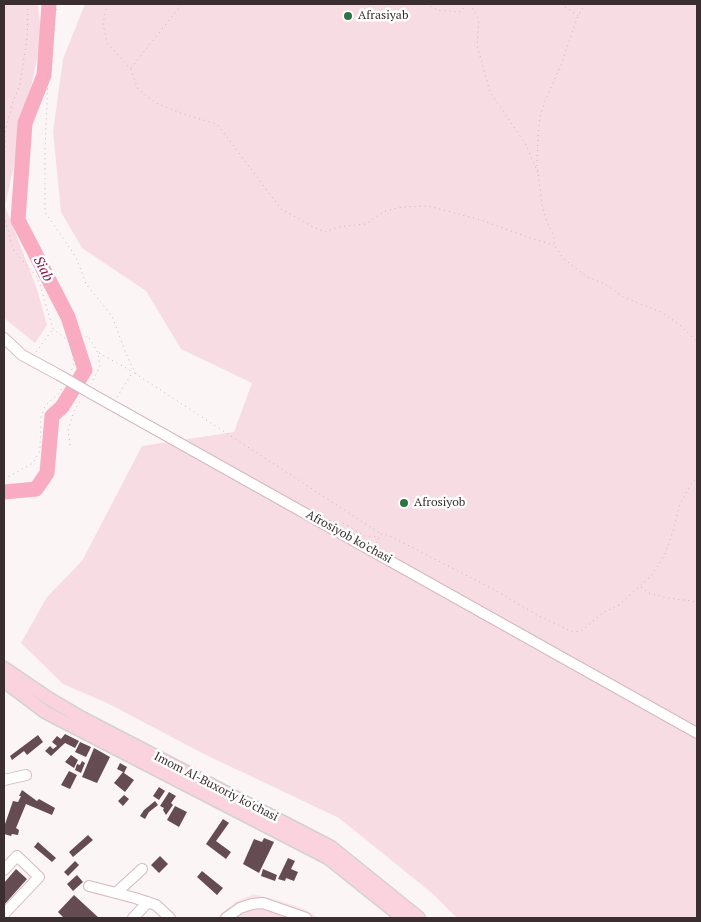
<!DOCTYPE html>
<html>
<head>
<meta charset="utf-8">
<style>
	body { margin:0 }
	#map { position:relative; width:701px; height:922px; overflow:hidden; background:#fbf5f6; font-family:"PT Serif",serif }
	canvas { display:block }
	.frame { position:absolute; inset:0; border:5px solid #3a2e31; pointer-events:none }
</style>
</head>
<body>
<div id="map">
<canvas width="701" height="922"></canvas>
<div class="frame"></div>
</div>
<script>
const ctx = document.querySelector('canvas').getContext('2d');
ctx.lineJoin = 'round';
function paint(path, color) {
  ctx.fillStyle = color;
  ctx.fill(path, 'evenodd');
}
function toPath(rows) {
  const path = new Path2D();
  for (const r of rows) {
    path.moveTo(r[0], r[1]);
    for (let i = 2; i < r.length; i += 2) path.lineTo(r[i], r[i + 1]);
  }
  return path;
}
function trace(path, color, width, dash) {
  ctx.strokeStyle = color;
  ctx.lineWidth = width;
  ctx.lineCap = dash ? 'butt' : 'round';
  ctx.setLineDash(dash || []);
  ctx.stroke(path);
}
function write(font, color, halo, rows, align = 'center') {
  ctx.font = font + ' "PT Serif",serif';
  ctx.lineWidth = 5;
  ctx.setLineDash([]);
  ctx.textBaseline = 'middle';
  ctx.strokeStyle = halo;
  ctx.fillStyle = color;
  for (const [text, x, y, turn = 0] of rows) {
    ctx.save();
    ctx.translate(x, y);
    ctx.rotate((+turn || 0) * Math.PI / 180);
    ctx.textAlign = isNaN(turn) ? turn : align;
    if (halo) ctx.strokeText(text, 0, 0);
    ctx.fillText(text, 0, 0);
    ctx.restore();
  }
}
paint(toPath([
	[254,894,290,904,307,910,318,918,216,918,237,901]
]), '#fae3e9');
paint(toPath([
	[4,4,38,4,41,41,5,206,37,289,47,325,35,343,4,318],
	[85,4,697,4,697,918,457,918,433,894,339,818,204,754,109,704,63,684,21,643,47,597,82,561,142,446,234,432,252,383,181,349,146,291,82,248,61,212,53,132,63,59],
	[262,909,272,911,290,918,236,918,252,910]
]), '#f8dce3');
trace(toPath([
	[4,492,36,489,47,473,52,416,62,407,85,370,68,317,18,220,25,123,44,75,49,4]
]), '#f9abc1', 15);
paint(toPath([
	[65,734,79,741,75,748,65,743,51,756,45,751,50,746,53,749,57,746,52,742,57,736,61,739],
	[38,735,43,742,27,755,24,751,12,760,10,756],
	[80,742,91,747,86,757,75,752],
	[94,748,110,757,97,783,82,777],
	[71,755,78,760,74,768,65,762],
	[82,761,85,763,81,773,75,770,77,764,80,765],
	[120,763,127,767,124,773,134,780,125,792,114,783,123,772,117,769],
	[69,771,77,775,70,789,61,785],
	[159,787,165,791,159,800,153,796],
	[22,790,37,801,39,799,55,808,52,815,26,804,16,828,19,830,18,835,12,834,11,836,4,834,4,827,13,801,18,802,21,796,19,796],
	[169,792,176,796,171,803,173,805,166,815,163,810,164,808,160,806],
	[124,795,129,799,123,806,118,801],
	[155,801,158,805,149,812,145,819,140,816,144,810],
	[175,806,187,812,179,827,167,820],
	[223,819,229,823,216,841,231,852,226,859,206,844],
	[88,835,93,840,73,857,69,852],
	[264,838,274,842,259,873,243,864,254,839,262,842],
	[38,842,56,858,52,862,34,847],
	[160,856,168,864,159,873,151,865],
	[288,858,295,861,291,869,298,872,294,881,286,878,285,881,278,879],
	[75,861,79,865,68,876,64,872],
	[16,869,27,879,4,905,4,883],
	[263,869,277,875,275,881,261,876],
	[202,871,223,888,217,895,197,877],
	[77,875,83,882,73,891,67,884],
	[74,895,99,918,64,918,58,912]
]), '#644c52');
const minor = toPath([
	[4,338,22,355,59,375],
	[92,394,697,733],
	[4,780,26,775],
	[4,870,17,856,39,877,4,914],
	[89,886,135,898,156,905,170,918],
	[116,893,142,869],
	[133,918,148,902],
	[226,918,240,908,252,904,263,903,306,918]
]);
const major = toPath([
	[4,668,48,698,82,718,331,847,419,918],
	[4,681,45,712,328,858,403,918]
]);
trace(minor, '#d4b8bf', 12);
trace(major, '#d4d1d2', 15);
trace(toPath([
	[28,4,27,38,20,85,12,104,5,133,4,217,14,251,38,278,53,329,71,343,74,366,70,372],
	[57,4,49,54,45,150,45,212,76,257,86,284,112,316,127,356,136,374,381,534],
	[107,4,103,24,107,43,130,68,138,89,154,102,183,114,217,124,281,209,313,227,325,232,338,227,366,224,385,211,402,207,428,206,481,220,530,238,554,245],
	[426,4,437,10,460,12,467,4],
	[470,4,479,20,477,45,490,92,525,143,538,173],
	[561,4,578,16],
	[585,4,578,16,561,65,545,101,540,117,538,138,537,165,542,205,547,222,554,236,554,245,564,259,587,277,605,284,623,297,661,312,680,325,697,342],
	[131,68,182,4],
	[72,343,88,336,98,353,100,366,91,384],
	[36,352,53,329],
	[99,353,135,373],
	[117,397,132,373],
	[70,445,68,431,74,411,82,398],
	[4,478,10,476,33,463,40,451,41,417,45,406,59,393,63,387],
	[343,523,365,536,378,537],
	[376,543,381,534,388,535,493,589,539,616,573,632,581,631,604,612,619,605,652,575,665,554,673,531,680,504,691,484,697,478],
	[641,587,649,593,667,598,692,601,697,603]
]), '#c1b9bb', 1, [1, 4]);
trace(minor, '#fff', 10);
trace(major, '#fbd3de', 12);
const minorBridge = toPath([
	[59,375,92,394]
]);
trace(minorBridge, '#d4b8bf', 12, []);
trace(minorBridge, '#fff', 10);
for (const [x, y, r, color] of [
	[348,16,5,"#2c7542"],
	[404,503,5,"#2c7542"]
]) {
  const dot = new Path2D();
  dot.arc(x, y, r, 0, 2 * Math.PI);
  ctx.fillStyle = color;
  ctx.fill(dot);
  trace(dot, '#fff', 2);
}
write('12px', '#3a2e31', '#fff', [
	["Afrasiyab",358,16],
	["Afrosiyob",414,503]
], 'left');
write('12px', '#3a2e31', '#fff', [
	["Afrosiyob ko'chasi",349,537,29],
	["Imom Al-Buxoriy ko'chasi",216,787,27]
]);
write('italic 14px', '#851747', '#fff', [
	["Siab",43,269,63]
]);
</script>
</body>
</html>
